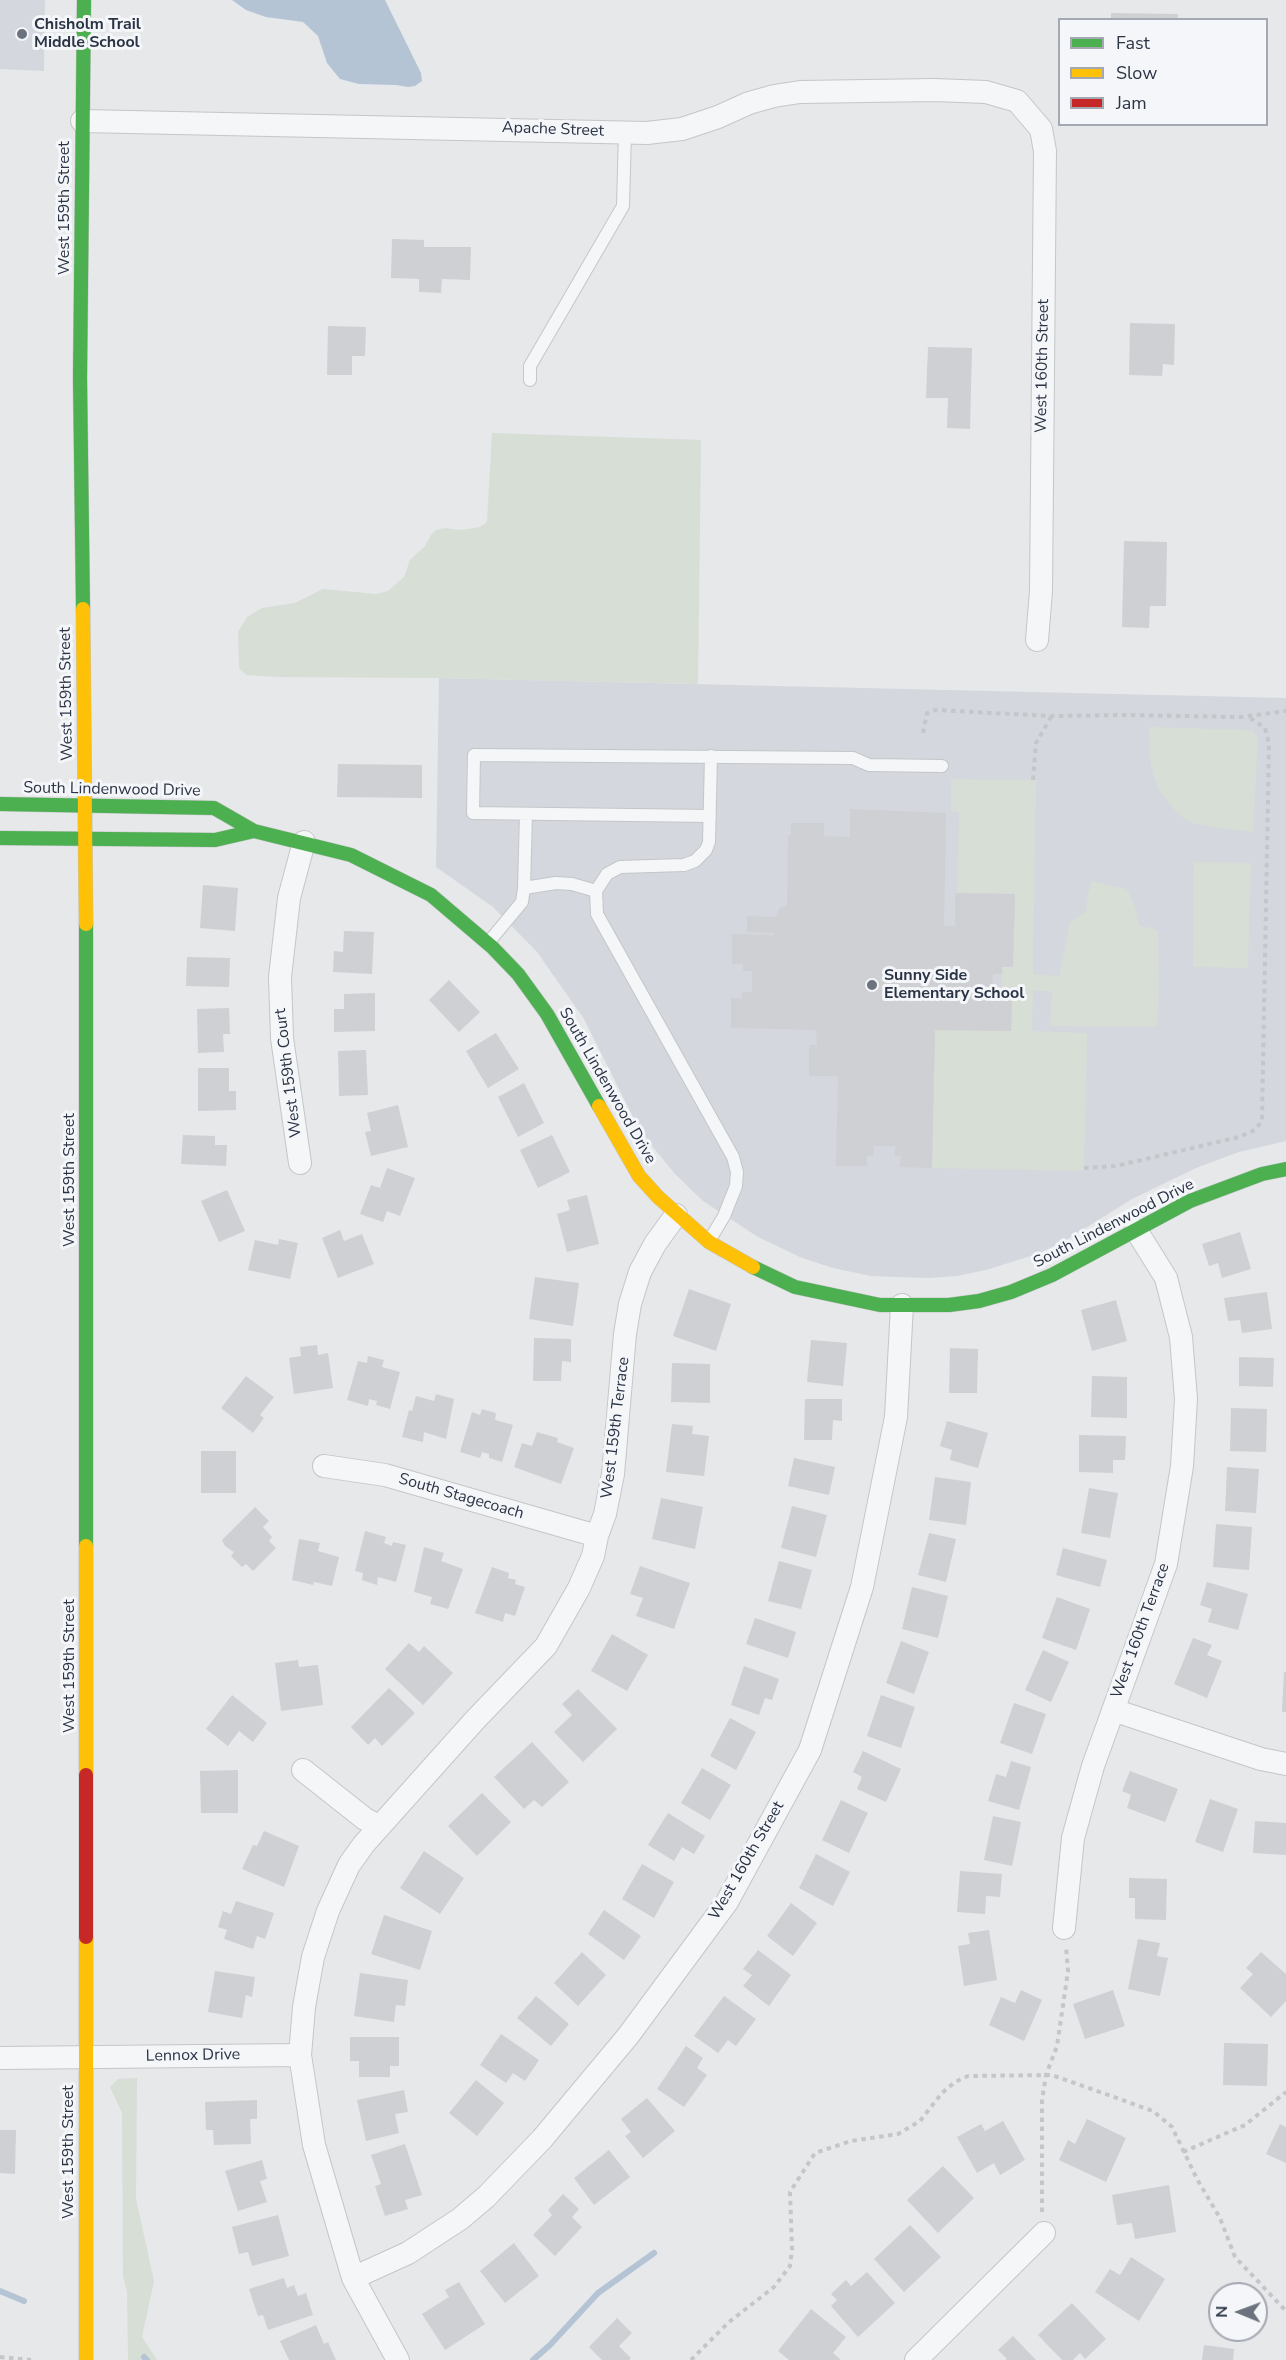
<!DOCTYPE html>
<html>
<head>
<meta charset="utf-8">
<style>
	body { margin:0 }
	#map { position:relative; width:1286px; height:2360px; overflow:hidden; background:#e6e8ea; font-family:"Nunito Sans",sans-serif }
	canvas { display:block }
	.legend { position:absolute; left:1058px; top:18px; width:210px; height:108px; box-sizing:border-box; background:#f4f6f9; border:2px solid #a4a8b1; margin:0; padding:8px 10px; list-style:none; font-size:18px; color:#2b3445 }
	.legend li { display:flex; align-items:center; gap:12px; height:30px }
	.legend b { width:30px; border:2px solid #a4a8b1 }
	.north { position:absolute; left:1208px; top:2282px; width:60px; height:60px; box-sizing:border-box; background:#f4f6f9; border:2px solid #a4a8b1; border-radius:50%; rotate:271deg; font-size:16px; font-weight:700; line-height:24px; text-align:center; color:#2b3445 }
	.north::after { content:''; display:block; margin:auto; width:21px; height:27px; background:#6c737f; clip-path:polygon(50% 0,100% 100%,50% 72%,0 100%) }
</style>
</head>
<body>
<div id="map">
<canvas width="1286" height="2360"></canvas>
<ul class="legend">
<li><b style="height:8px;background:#4caf50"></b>Fast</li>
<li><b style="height:8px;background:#ffc107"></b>Slow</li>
<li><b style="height:8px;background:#c62828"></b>Jam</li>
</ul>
<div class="north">N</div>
</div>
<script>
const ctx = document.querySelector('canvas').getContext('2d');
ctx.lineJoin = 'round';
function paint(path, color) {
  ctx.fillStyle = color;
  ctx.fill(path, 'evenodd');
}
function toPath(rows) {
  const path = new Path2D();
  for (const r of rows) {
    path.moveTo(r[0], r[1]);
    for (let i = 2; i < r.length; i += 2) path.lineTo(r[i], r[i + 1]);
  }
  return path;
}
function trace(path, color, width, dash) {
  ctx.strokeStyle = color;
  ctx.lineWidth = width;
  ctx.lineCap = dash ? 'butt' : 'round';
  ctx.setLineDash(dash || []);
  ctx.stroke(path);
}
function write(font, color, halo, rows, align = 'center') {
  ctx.font = font + ' "Nunito Sans",sans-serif';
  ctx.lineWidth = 6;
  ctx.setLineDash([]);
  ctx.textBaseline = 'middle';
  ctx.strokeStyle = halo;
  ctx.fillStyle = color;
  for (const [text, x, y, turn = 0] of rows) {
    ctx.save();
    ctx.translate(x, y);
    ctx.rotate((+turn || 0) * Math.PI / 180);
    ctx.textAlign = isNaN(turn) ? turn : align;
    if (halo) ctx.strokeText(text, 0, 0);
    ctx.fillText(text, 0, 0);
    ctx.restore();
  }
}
paint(toPath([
	[0,0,45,0,44,71,0,69],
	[439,678,1286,698,1286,1141,1239,1152,1196,1168,1132,1199,1063,1242,1037,1254,986,1270,957,1276,929,1278,871,1276,833,1268,802,1258,758,1237,703,1201,675,1174,652,1146,633,1117,584,1019,537,952,493,907,436,867]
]), '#d4d7dd');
paint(toPath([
	[492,433,701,440,698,684,439,678,278,677,246,675,239,668,238,632,247,617,262,608,295,603,323,589,376,594,388,591,404,577,410,560,425,546,431,535,436,530,445,528,461,530,480,527,487,522],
	[1149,727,1252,730,1258,738,1253,832,1209,827,1189,822,1177,813,1160,792,1154,777,1150,761],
	[951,779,1036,780,1033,974,1059,976,1070,922,1086,911,1088,894,1092,881,1127,889,1135,907,1139,925,1158,930,1159,989,1157,1027,1050,1026,1052,991,1033,991,1032,1031,1087,1033,1084,1171,932,1168,935,1030,1011,1031,1012,1001,1001,1001,1001,995,1002,967,1013,967,1015,894,957,893,959,812,951,811],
	[1194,862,1251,863,1248,968,1193,967],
	[137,2078,136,2199,154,2281,142,2337,157,2360,128,2360,127,2292,123,2276,122,2113,110,2087,118,2079]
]), '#d6ded6');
paint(toPath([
	[232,0,385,0,421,73,422,81,415,86,408,87,396,85,359,84,340,79,327,63,318,36,303,22,266,17,246,10]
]), '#b4c4d5');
trace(toPath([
	[0,2291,24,2301],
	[144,2357,147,2360],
	[533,2360,550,2345,598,2293,654,2253]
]), '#b4c4d5', 6);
paint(toPath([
	[1111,13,1178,14,1178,20,1111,20],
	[392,239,424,240,424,247,471,247,470,280,442,279,441,293,419,292,419,279,391,278],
	[1130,323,1175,324,1174,365,1163,364,1162,376,1129,375],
	[328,326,366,327,365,356,352,356,352,375,327,375],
	[928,347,972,348,970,429,947,428,948,398,926,398],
	[1124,541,1167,542,1166,606,1150,606,1149,628,1122,627],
	[338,764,422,765,422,798,337,797],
	[850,809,946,813,944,926,955,926,955,893,1015,894,1013,967,1002,967,1002,974,993,974,992,995,1001,995,1001,1001,1012,1001,1011,1031,935,1030,932,1168,900,1167,901,1156,895,1156,895,1146,874,1146,873,1156,867,1155,867,1166,836,1166,838,1076,809,1076,809,1045,817,1045,816,1030,731,1028,731,998,742,999,742,992,752,992,752,971,743,971,743,964,732,964,732,934,774,935,774,933,747,932,747,916,775,917,780,908,787,906,788,835,791,835,791,823,824,823,824,836,850,837],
	[203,885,238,888,235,931,200,928],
	[344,931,374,932,372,974,333,972,334,951,343,952],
	[187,957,230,958,229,987,186,986],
	[449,980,480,1012,459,1032,429,1000],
	[375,993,375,1031,334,1032,334,1009,344,1009,344,994],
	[229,1008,230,1034,223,1034,224,1052,198,1053,197,1009],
	[496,1033,519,1069,488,1088,466,1051],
	[366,1050,368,1095,339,1096,338,1051],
	[198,1068,229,1068,229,1091,236,1091,236,1110,198,1111],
	[524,1083,544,1123,518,1137,498,1097],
	[398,1105,408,1147,371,1156,365,1132,371,1131,367,1113],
	[183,1135,215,1136,215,1145,227,1145,226,1166,181,1164],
	[552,1135,570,1172,538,1188,520,1150],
	[387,1168,415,1178,400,1216,387,1211,383,1222,360,1214,371,1185,380,1188],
	[227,1190,245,1231,219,1242,201,1201],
	[587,1195,599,1244,567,1252,557,1214,570,1210,567,1200],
	[340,1230,344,1241,362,1234,374,1264,338,1278,322,1238],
	[1240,1232,1251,1269,1222,1278,1218,1263,1209,1266,1202,1244],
	[279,1239,298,1243,290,1279,248,1270,255,1240,278,1245],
	[535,1277,579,1283,573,1326,529,1319],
	[689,1289,731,1304,716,1351,673,1336],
	[1267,1292,1272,1329,1242,1333,1240,1320,1228,1321,1224,1298],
	[1116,1300,1127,1341,1092,1351,1081,1310],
	[534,1338,571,1339,571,1362,562,1361,561,1381,533,1381],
	[811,1340,847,1343,843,1386,807,1382],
	[317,1345,318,1355,328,1353,333,1388,294,1394,289,1358,301,1356,300,1347],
	[950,1348,978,1349,977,1393,949,1393],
	[368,1356,384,1360,382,1367,400,1372,390,1409,376,1405,377,1401,369,1399,368,1406,347,1400,358,1361,367,1363],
	[1239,1357,1274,1358,1273,1387,1239,1386],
	[672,1363,710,1364,710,1403,671,1402],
	[246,1376,274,1397,260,1415,264,1418,253,1433,221,1408],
	[1092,1376,1127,1377,1127,1418,1091,1417],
	[436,1394,454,1399,446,1439,424,1432,423,1442,402,1437,409,1410,412,1411,416,1396,434,1401],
	[805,1399,842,1399,842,1421,833,1420,832,1440,804,1440],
	[1231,1408,1267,1409,1266,1452,1230,1451],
	[482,1409,496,1413,495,1420,513,1425,502,1462,489,1458,489,1454,482,1452,480,1458,460,1452,472,1412,480,1415],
	[947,1421,988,1433,978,1468,950,1460,952,1450,940,1446],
	[672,1424,693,1426,692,1434,709,1436,704,1476,666,1472],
	[537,1432,558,1438,557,1442,574,1448,561,1484,514,1467,522,1443,532,1446],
	[1079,1435,1126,1436,1125,1460,1113,1460,1113,1473,1079,1472],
	[201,1451,236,1451,236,1493,201,1493],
	[794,1458,835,1467,829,1495,788,1486],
	[1227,1467,1259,1469,1256,1513,1225,1511],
	[935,1477,971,1482,966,1525,929,1520],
	[1089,1488,1118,1493,1110,1538,1081,1533],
	[661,1498,703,1507,695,1549,652,1539],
	[792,1506,827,1515,816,1557,781,1548],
	[255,1507,269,1521,263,1527,272,1537,269,1541,276,1548,253,1571,246,1564,242,1567,231,1556,234,1552,225,1546,222,1540],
	[1216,1524,1252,1527,1249,1570,1213,1567],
	[365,1531,386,1537,384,1543,392,1546,393,1542,406,1545,396,1582,378,1577,377,1585,362,1580,363,1573,355,1571],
	[929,1533,956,1539,946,1582,918,1575],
	[299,1539,320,1543,318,1551,339,1557,332,1586,314,1582,313,1585,292,1580],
	[424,1547,444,1553,441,1561,463,1569,448,1609,430,1604,432,1597,414,1592],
	[1063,1548,1107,1560,1100,1587,1056,1575],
	[779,1561,812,1570,801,1609,768,1601],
	[640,1566,690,1583,674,1629,636,1616,643,1598,630,1594],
	[492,1567,509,1573,508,1578,516,1580,515,1584,525,1587,515,1616,505,1613,503,1622,475,1613],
	[1207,1582,1248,1594,1238,1630,1208,1622,1212,1609,1200,1605],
	[912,1587,948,1596,938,1638,902,1629],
	[1057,1597,1090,1609,1076,1650,1042,1638],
	[755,1618,796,1632,788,1658,746,1644],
	[612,1634,648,1655,627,1691,591,1671],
	[1193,1638,1212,1645,1207,1655,1222,1661,1207,1698,1174,1684],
	[901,1641,929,1652,914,1694,886,1683],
	[409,1643,419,1652,424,1646,453,1673,423,1705,385,1669],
	[1043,1650,1069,1662,1051,1702,1025,1690],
	[298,1660,299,1667,318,1665,323,1705,281,1711,275,1663],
	[744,1666,779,1679,772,1700,765,1698,759,1715,731,1705],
	[1284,1672,1286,1672,1286,1712,1282,1712],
	[389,1688,415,1713,382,1746,375,1738,368,1745,351,1727],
	[578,1689,617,1729,583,1762,554,1732,572,1715,562,1704],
	[232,1695,267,1723,253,1742,239,1731,228,1746,206,1729],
	[881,1695,915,1707,901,1748,867,1736],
	[1014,1703,1046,1714,1032,1754,1000,1743],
	[730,1718,756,1732,736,1770,710,1756],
	[532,1742,569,1782,542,1807,534,1800,524,1809,494,1777],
	[863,1751,901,1769,886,1802,857,1789,862,1777,853,1772],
	[1011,1761,1031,1767,1019,1810,988,1801,996,1774,1006,1777],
	[702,1768,731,1785,710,1820,681,1803],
	[238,1770,238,1813,201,1813,200,1771],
	[1130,1771,1178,1789,1165,1822,1127,1808,1131,1795,1122,1791],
	[482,1793,511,1822,477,1856,448,1826],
	[1210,1799,1238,1809,1223,1852,1195,1842],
	[841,1800,868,1813,849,1853,822,1840],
	[668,1813,705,1836,694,1854,682,1847,674,1861,648,1845],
	[993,1816,1021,1822,1012,1866,984,1860],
	[1255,1821,1286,1823,1286,1855,1253,1853],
	[264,1831,299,1846,284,1887,242,1869,253,1845,257,1846],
	[424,1851,464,1878,440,1914,400,1888],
	[816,1854,850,1872,833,1906,799,1888],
	[642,1864,674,1882,654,1918,622,1899],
	[960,1871,1002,1874,1000,1897,986,1896,985,1914,957,1912],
	[1129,1878,1167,1879,1166,1920,1135,1919,1135,1898,1129,1898],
	[236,1901,274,1913,265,1939,257,1936,253,1949,224,1939,227,1930,218,1927,223,1911,231,1914],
	[791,1903,817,1923,793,1956,767,1936],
	[604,1910,641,1936,624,1960,588,1934],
	[384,1915,432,1931,420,1970,371,1954],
	[989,1930,997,1980,964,1986,958,1946,970,1944,968,1933],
	[1138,1939,1160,1943,1157,1956,1168,1958,1160,1996,1128,1989],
	[758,1950,791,1975,769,2006,743,1986,752,1975,743,1969],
	[582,1952,606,1975,578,2006,554,1983],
	[1261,1952,1286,1974,1286,2001,1271,2017,1240,1988,1253,1974,1246,1968],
	[215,1971,255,1977,252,1997,246,1995,242,2018,208,2012],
	[360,1973,408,1980,405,2006,396,2005,394,2022,354,2016],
	[1021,1990,1042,2000,1024,2041,989,2025,1001,1997,1015,2003],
	[1113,1990,1125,2026,1085,2039,1073,2004],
	[536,1996,569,2024,551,2046,517,2018],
	[724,1996,756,2019,736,2046,728,2040,718,2053,694,2036],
	[501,2034,539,2060,525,2081,513,2073,506,2083,480,2065],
	[350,2037,399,2037,399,2066,390,2066,390,2077,359,2077,359,2061,350,2061],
	[1224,2043,1268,2044,1267,2086,1223,2085],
	[686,2046,703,2058,697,2068,707,2075,684,2107,657,2089],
	[476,2080,504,2103,477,2136,449,2113],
	[404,2090,408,2112,395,2114,399,2133,366,2141,357,2100],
	[647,2098,675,2131,643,2158,625,2136,631,2132,621,2119],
	[257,2100,257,2119,250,2119,251,2144,214,2145,213,2130,206,2130,205,2102],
	[1087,2119,1126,2138,1106,2182,1059,2160,1068,2140,1075,2144],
	[1003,2121,1025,2160,1000,2175,994,2163,977,2173,957,2137,981,2124,985,2131],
	[1280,2124,1286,2127,1286,2163,1266,2154],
	[0,2130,16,2130,15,2174,0,2173],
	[405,2144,422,2195,405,2200,408,2209,385,2216,375,2186,381,2184,371,2155],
	[609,2150,630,2177,594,2205,574,2178],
	[262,2160,267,2179,260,2181,267,2202,238,2211,225,2171],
	[943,2166,974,2198,938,2233,907,2200],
	[1169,2185,1176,2232,1135,2239,1132,2223,1117,2225,1112,2195],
	[563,2194,579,2209,572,2217,582,2227,555,2256,533,2235,552,2215,548,2210],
	[278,2215,289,2256,252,2266,248,2252,239,2254,232,2227],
	[910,2225,941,2257,904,2292,874,2259],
	[514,2243,539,2276,505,2303,480,2271],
	[1131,2257,1165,2279,1139,2321,1095,2292,1110,2269,1120,2275],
	[867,2272,895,2303,858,2337,831,2306,837,2300,831,2294,846,2280,851,2286],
	[284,2278,287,2288,294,2285,298,2296,306,2293,313,2315,268,2330,263,2315,258,2316,249,2289],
	[459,2282,485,2324,445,2350,422,2314,449,2297,445,2290],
	[1072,2303,1106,2339,1085,2359,1080,2353,1073,2360,1062,2360,1038,2335],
	[811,2309,846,2337,833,2353,841,2360,789,2360,778,2351],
	[617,2318,632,2333,619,2346,631,2358,629,2360,602,2360,589,2347],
	[316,2325,324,2344,328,2342,336,2360,289,2360,280,2341],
	[1013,2336,1036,2360,1005,2360,1007,2359,998,2350],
	[1204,2345,1234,2349,1233,2360,1202,2360]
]), '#ced0d3');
const lane = toPath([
	[530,380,530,366,623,206,625,132],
	[710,816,473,813,474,755,853,758,869,765,942,766],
	[524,888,526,814],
	[596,891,607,874,620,867,684,865,695,861,706,850,709,842,711,756],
	[488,943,522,902,524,888,556,883,572,884,596,891,597,914,733,1157,737,1172,736,1186,724,1216,709,1241]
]);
const street = toPath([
	[82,121,647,133,682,129,718,117,749,103,774,96,800,92,934,90,986,92,1017,101,1041,129,1045,151,1041,591,1037,640],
	[300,1163,282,1038,280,977,289,898,304,842],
	[324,1466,385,1475,597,1536],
	[1113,1710,1261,1759,1286,1764],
	[303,1770,365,1819,379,1826],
	[1064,1928,1073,1838,1093,1766,1166,1564,1182,1466,1186,1399,1181,1337,1166,1278,1136,1230],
	[0,2058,300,2055],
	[353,2278,408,2253,460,2219,486,2197,542,2139,628,2036,727,1902,810,1750,862,1587,896,1417,902,1305],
	[398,2360,353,2278,314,2145,300,2055,304,2007,313,1957,328,1911,349,1865,364,1844,475,1720,546,1646,579,1588,593,1556,597,1536,605,1514,613,1474,625,1334,630,1304,640,1272,655,1244,676,1215],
	[916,2360,1044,2233]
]);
const fast = toPath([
	[83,609,80,378,84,0],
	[0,804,214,808,254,831,351,855,431,895,492,947,518,974,547,1014,599,1106],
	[0,838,215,840,254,831],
	[86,924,86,1546],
	[753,1267,795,1287,880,1305,949,1305,979,1301,1011,1292,1052,1275,1190,1201,1262,1174,1286,1169]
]);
const slow = toPath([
	[83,609,86,924],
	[599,1106,639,1176,658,1197,709,1242,753,1267],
	[86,1546,86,1775],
	[86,1937,86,2360]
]);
const jam = toPath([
	[86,1775,86,1937]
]);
trace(lane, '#c4c6c8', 14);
trace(street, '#c4c6c8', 24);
trace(fast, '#c4c6c8', 15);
trace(slow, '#c4c6c8', 15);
trace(jam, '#c4c6c8', 15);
trace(toPath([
	[923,733,927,713,935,710,1051,716,1126,715,1241,717,1286,711],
	[1033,780,1036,743,1051,717],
	[1084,1168,1116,1166,1239,1137,1255,1130,1262,1121,1269,744,1265,728,1247,716],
	[1183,2152,1245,2125,1286,2092],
	[1042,2212,1042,2100,1046,2075,1057,2046,1068,1971,1066,1947],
	[0,2357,31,2360],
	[691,2360,729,2322,774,2287,790,2266,792,2249,790,2192,815,2153,851,2141,898,2134,920,2121,942,2093,955,2082,968,2076,1052,2075,1153,2111,1172,2127,1197,2179,1220,2218,1235,2257,1286,2311]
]), '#c5c6ca', 4, [4.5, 4.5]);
trace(lane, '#f5f6f7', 12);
trace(street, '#f5f6f7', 22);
trace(fast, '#4caf50', 14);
trace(slow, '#ffc107', 14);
trace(jam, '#c62828', 14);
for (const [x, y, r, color] of [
	[22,34,6,"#6c737f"],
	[872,985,6,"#6c737f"]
]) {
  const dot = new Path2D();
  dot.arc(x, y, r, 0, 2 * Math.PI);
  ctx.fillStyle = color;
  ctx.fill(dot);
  trace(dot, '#f4f6f9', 2);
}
write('bold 16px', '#2b3445', '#f4f6f9', [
	["Chisholm Trail",34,25],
	["Middle School",34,43],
	["Sunny Side",884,976],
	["Elementary School",884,994]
], 'left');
write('16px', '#2b3445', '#f4f6f9', [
	["Apache Street",553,130,2],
	["West 159th Street",65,208,-90],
	["West 160th Street",1043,366,-89],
	["West 159th Street",67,694,-91],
	["South Lindenwood Drive",112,790,1],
	["West 159th Court",289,1073,-97],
	["South Lindenwood Drive",607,1086,60],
	["West 159th Street",70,1180,-90],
	["South Lindenwood Drive",1114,1224,-27],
	["West 159th Terrace",616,1428,-83],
	["South Stagecoach",461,1497,16],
	["West 160th Terrace",1141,1631,-70],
	["West 159th Street",70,1666,-90],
	["West 160th Street",747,1861,-60],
	["Lennox Drive",193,2056,-1],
	["West 159th Street",69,2152,-90]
]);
</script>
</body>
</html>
